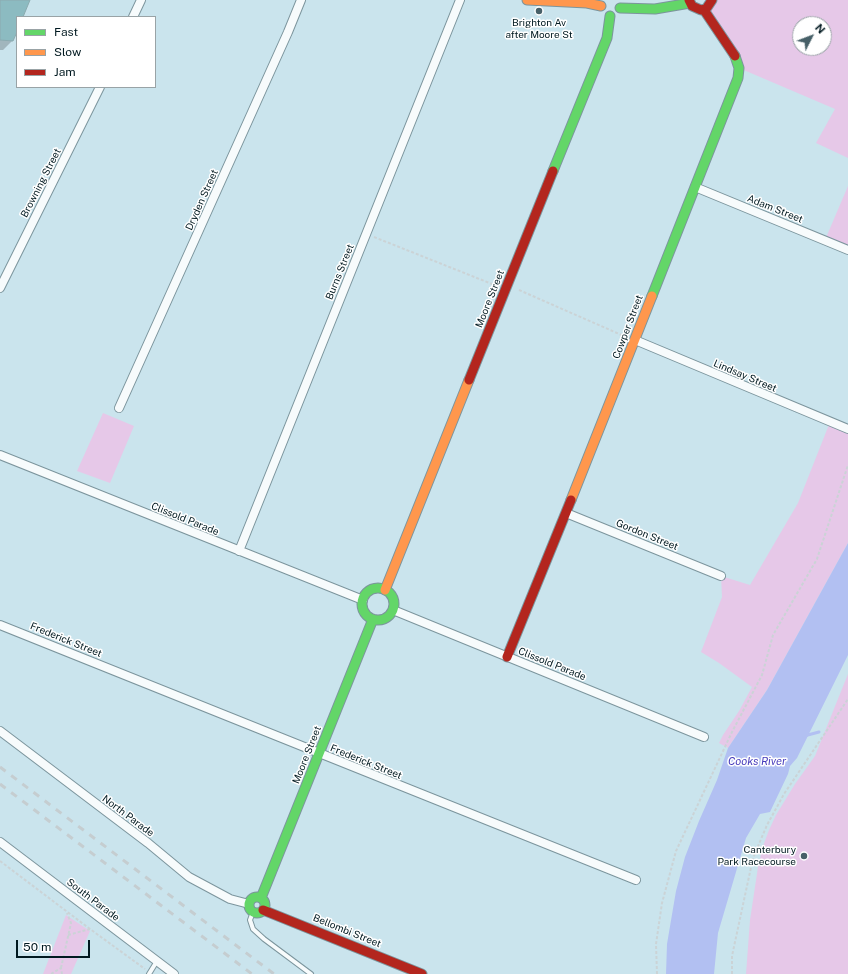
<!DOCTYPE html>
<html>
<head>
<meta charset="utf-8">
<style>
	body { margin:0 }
	#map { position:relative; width:848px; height:974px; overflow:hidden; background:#cae4ed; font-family:"Public Sans",sans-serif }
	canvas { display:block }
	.legend { position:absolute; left:16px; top:16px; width:140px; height:72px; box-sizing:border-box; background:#fff; border:1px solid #99a3a6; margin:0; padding:5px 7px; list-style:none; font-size:12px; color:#001920 }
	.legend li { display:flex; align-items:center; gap:8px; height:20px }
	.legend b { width:20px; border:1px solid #99a3a6 }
	.north { position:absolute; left:792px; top:16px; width:40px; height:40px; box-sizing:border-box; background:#fff; border:1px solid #99a3a6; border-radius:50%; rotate:48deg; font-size:11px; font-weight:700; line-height:16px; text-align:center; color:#001920 }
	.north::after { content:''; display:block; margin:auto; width:14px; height:18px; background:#476068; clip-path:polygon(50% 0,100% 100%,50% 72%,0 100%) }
	.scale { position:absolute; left:16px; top:940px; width:74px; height:18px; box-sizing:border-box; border:2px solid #001920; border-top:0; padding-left:5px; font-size:12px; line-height:14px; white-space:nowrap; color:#001920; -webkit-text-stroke:3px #fff; paint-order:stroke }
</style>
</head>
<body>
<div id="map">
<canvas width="848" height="974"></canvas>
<ul class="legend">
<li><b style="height:5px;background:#63d668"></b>Fast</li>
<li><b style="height:5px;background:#ff974d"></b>Slow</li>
<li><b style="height:5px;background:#b3261e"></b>Jam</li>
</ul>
<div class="north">N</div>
<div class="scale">50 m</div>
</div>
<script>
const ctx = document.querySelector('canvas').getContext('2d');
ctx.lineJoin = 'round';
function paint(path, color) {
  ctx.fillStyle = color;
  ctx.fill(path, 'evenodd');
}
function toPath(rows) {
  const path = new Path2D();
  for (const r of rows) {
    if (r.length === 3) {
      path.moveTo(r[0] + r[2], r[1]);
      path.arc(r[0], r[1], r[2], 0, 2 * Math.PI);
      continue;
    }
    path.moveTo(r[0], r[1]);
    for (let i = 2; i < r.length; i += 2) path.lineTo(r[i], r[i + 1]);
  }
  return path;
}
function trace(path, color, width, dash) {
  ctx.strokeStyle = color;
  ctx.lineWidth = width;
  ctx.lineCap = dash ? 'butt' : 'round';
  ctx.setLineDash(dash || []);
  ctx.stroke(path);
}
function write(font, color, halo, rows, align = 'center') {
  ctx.font = font + ' "Public Sans",sans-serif';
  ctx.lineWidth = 3;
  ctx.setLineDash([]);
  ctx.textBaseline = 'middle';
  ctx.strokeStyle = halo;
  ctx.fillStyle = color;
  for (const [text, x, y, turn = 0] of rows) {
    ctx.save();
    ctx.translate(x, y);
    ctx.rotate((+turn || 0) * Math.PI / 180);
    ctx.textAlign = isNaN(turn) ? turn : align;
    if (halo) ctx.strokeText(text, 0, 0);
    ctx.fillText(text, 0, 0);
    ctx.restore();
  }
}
paint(toPath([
	[712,0,848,0,848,158,816,143,835,109,739,68,706,9],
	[800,24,824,24,824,48,800,48],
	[848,186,848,250,825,240],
	[103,413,134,426,110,483,77,471],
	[830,422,848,429,848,543,767,690,728,748,719,743,723,735,739,711,752,687,719,663,701,652,722,597,721,576,750,585,798,503],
	[848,674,848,974,746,974,750,920,758,867,763,846,769,830,776,815,795,784,815,756],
	[66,915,90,931,71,974,43,974]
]), '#e6c8e8');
paint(toPath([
	[848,543,848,655,797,758,790,766,788,774,770,812,760,814,746,838,718,933,714,974,666,974,667,944,676,891,685,857,699,821,717,780,728,748,767,690]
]), '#b2c0f2');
paint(toPath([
	[0,0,29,0,22,17,17,17,17,29,13,40,3,50,0,50]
]), '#0003');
trace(toPath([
	[804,736,819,732]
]), '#b2c0f2', 3);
const building = toPath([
	[0,0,30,0,23,17,17,17,17,32,13,41,0,40,0,0]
]);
paint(building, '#8cbbc1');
trace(building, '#8baaaf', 1);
const lane = toPath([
	[253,912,250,920,253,929,264,939,311,974],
	[149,974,157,961]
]);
const street = toPath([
	[133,17,141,0],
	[695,187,848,250],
	[0,288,100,87],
	[635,340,848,429],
	[119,408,288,32,301,0],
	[0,455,363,600],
	[566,513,721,576],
	[239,551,460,0],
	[393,610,704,737],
	[0,625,636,880],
	[0,731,148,843,189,877,230,899,249,904],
	[0,842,174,974]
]);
const fast = toPath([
	[620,8,655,9,690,3],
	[553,171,607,38,610,16],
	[652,296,738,78,739,68,735,56],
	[378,604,16],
	[257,905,8],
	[261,898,373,619]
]);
const slow = toPath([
	[527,0,587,3,601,6],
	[571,500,652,296],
	[385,590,469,380]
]);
const jam = toPath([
	[689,0,692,6,701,10,706,9,712,0],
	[704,10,735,56],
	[469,380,553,171],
	[507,657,571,500],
	[263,910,422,974]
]);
trace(lane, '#7c959d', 6);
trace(street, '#7c959d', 10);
trace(fast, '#7c959d', 11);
trace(slow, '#7c959d', 11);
trace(jam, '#7c959d', 11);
trace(toPath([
	[374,237,492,284],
	[519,290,626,337],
	[0,861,90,929,145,969],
	[68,935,90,929],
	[61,968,71,923,67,913],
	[51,974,61,968,62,974],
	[657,974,656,944,662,903,676,851,732,732,762,675,773,635,817,559,848,465],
	[732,974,732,956,753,858,767,825,784,794,848,699]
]), '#cbd3d6', 2, [3, 2]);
trace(lane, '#f7fbfc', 4);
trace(street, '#f7fbfc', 8);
trace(fast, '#63d668', 9);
trace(slow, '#ff974d', 9);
trace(jam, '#b3261e', 9);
trace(toPath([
	[0,767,274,974],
	[0,784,252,974]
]), '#c5cdd0', 3, [7, 7]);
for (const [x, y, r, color] of [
	[539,11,4,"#476068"],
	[804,856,4,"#476068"]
]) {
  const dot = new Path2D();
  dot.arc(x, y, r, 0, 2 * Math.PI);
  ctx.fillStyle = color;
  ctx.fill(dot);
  trace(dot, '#fff', 1.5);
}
write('10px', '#001920', '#fff', [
	["Brighton Av",539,23],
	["after Moore St",539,35],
	["Canterbury",796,850,"right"],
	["Park Racecourse",796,862,"right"]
]);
write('10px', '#001920', '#fff', [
	["Browning Street",41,183,-63],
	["Dryden Street",202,200,-66],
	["Adam Street",775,209,22],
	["Burns Street",340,272,-68],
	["Moore Street",490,299,-68],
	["Cowper Street",628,327,-69],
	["Lindsay Street",745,376,23],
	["Clissold Parade",185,519,22],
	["Gordon Street",647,535,22],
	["Frederick Street",66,640,22],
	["Clissold Parade",552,664,22],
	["Moore Street",307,755,-68],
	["Frederick Street",366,762,22],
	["North Parade",128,816,37],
	["South Parade",93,900,37],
	["Bellombi Street",347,931,22]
]);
write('italic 11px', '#463abb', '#fff', [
	["Cooks River",757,762]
]);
</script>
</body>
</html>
